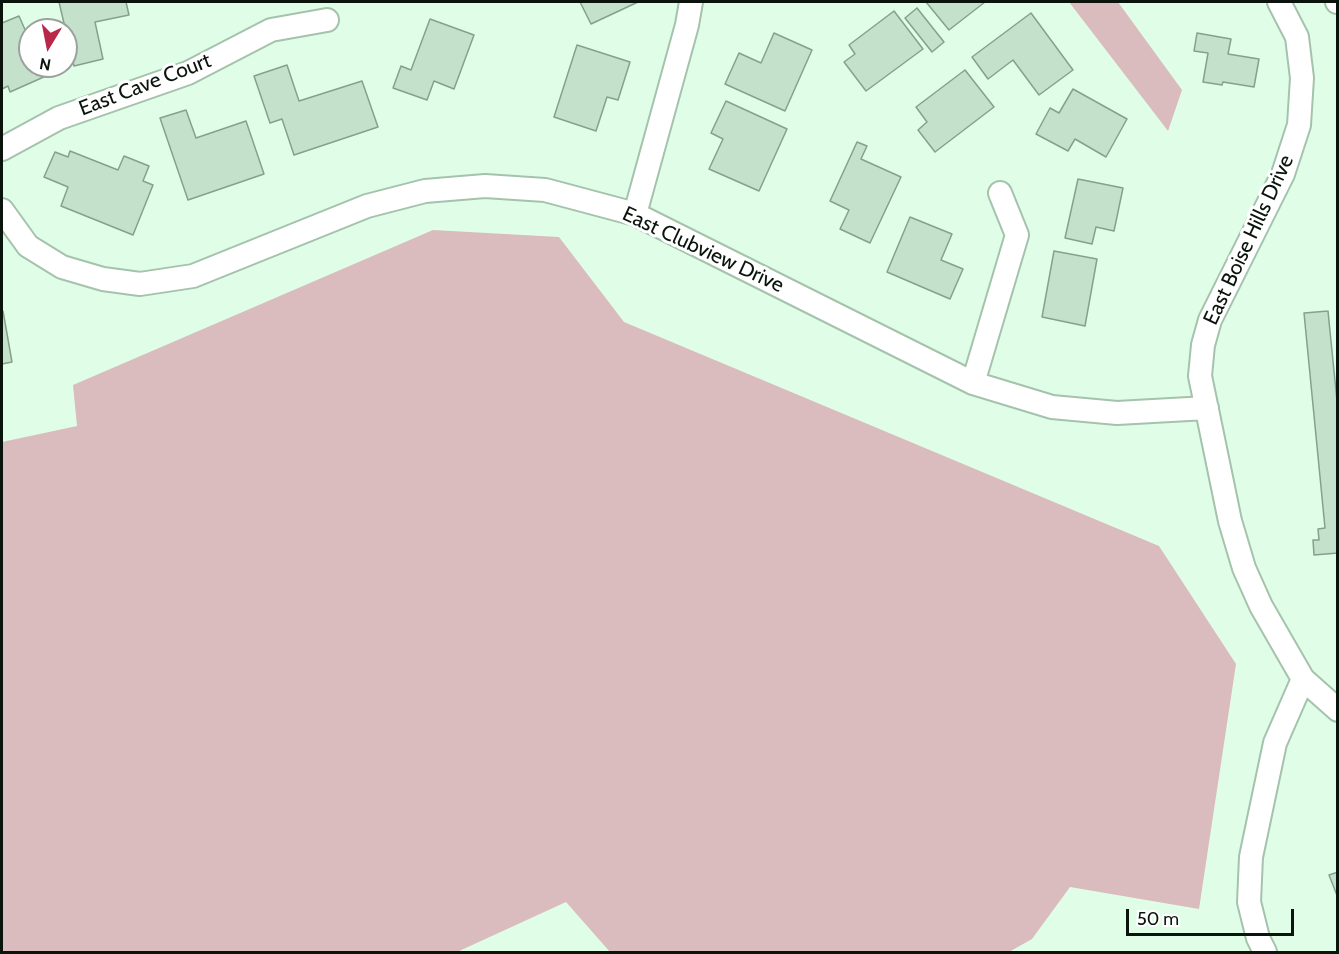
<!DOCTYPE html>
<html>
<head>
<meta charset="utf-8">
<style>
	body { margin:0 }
	#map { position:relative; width:1339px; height:954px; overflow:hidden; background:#e0fee7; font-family:Cabin,sans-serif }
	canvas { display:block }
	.frame { position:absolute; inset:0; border:3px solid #0a140c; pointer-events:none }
	.north { position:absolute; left:18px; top:18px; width:60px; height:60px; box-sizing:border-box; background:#fff; border:2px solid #9da19e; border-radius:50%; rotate:190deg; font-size:16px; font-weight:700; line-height:24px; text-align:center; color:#0a140c }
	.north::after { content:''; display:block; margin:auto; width:21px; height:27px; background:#b92848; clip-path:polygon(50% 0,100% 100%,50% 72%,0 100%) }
	.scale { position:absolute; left:1126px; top:909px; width:168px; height:27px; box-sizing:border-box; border:3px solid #0a140c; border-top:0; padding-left:8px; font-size:18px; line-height:21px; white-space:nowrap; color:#0a140c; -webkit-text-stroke:4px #fff; paint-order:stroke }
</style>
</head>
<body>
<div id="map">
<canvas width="1339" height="954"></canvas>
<div class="frame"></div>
<div class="north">N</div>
<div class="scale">50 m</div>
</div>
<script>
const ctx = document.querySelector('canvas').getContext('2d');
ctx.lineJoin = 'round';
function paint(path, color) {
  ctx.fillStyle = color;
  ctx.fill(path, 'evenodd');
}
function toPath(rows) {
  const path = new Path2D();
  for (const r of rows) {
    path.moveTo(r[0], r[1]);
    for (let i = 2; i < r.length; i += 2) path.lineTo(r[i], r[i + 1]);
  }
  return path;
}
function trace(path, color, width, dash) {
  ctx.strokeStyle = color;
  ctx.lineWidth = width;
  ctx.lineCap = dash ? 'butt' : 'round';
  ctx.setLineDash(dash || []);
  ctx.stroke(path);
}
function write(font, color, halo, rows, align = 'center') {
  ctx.font = font + ' Cabin,sans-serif';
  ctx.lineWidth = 6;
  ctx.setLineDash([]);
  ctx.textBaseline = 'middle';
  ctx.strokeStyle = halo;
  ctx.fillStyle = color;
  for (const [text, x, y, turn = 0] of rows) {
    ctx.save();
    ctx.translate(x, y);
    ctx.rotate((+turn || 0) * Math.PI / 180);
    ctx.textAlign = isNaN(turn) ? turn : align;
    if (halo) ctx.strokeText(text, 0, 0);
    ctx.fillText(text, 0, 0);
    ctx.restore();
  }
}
paint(toPath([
	[1069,2,1118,2,1182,90,1168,131],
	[433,230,559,237,624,322,1159,546,1236,664,1199,909,1070,887,1032,939,1009,952,610,952,566,902,457,952,2,952,2,442,77,426,73,385]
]), '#dabcbe');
const building = toPath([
	[59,2,126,2,129,15,95,22,103,59,74,66,59,2],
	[580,2,638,2,591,24,580,2],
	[926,2,985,2,949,30,926,2],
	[917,8,944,42,932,52,905,18,917,8],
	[894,11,923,49,866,91,844,62,855,54,849,45,894,11],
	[1031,13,1073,70,1039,95,1013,60,988,79,972,57,1031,13],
	[19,16,30,41,30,66,42,66,46,76,10,92,8,86,2,89,2,23,19,16],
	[430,19,474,35,454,89,434,81,427,100,393,88,401,66,411,70,430,19],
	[774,33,812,50,785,111,725,84,739,53,761,63,774,33],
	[1197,33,1231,39,1228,54,1259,59,1254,87,1223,82,1222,85,1203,82,1208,53,1194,51,1197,33],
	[577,45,630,62,618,100,607,97,596,131,554,117,577,45],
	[287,65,299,101,362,81,378,127,294,155,282,119,270,123,254,76,287,65],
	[965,70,994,107,935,152,918,130,927,122,916,107,965,70],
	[1073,89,1127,119,1106,157,1075,139,1068,151,1036,134,1050,108,1059,113,1073,89],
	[726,101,787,129,759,191,709,169,723,139,711,133,726,101],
	[186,110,196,138,246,121,264,174,188,200,160,118,186,110],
	[857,142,867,146,861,159,901,177,870,243,840,229,849,210,830,201,857,142],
	[70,151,118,170,124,156,149,166,143,181,153,185,133,235,61,206,68,187,44,177,55,152,68,157,70,151],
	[1078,179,1123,188,1114,231,1096,227,1092,244,1065,238,1078,179],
	[910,217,952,234,941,260,963,269,950,299,887,272,910,217],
	[1054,251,1097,259,1085,326,1042,317,1054,251],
	[3,311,12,362,2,364,2,312,3,311],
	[1328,311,1338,411,1338,553,1314,555,1313,540,1319,540,1318,529,1325,528,1304,313,1328,311],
	[1338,872,1338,898,1329,875,1338,872]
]);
paint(building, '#c4e2cb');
trace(building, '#85a18b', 1.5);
const street = toPath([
	[1279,2,1297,37,1302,78,1299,125,1283,174,1210,320,1203,345,1200,376,1230,521,1244,568,1261,606,1303,679,1338,710],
	[1337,2,1338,2],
	[2,149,59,118,188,73,271,30,327,20],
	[2,210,28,246,62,267,103,279,140,284,193,276,367,206,425,191,485,186,545,190,635,214,973,383,1052,407,1117,413,1207,408],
	[635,214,687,25,691,2],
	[973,383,1017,235,1000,193],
	[1265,952,1258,938,1249,902,1251,857,1275,743,1303,679]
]);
trace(street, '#a5c2ac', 26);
trace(street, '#fff', 22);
write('21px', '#0a140c', '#fff', [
	["East Cave Court",145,85,-21],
	["East Boise Hills Drive",1249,240,-65],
	["East Clubview Drive",703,250,25]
]);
</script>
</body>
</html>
